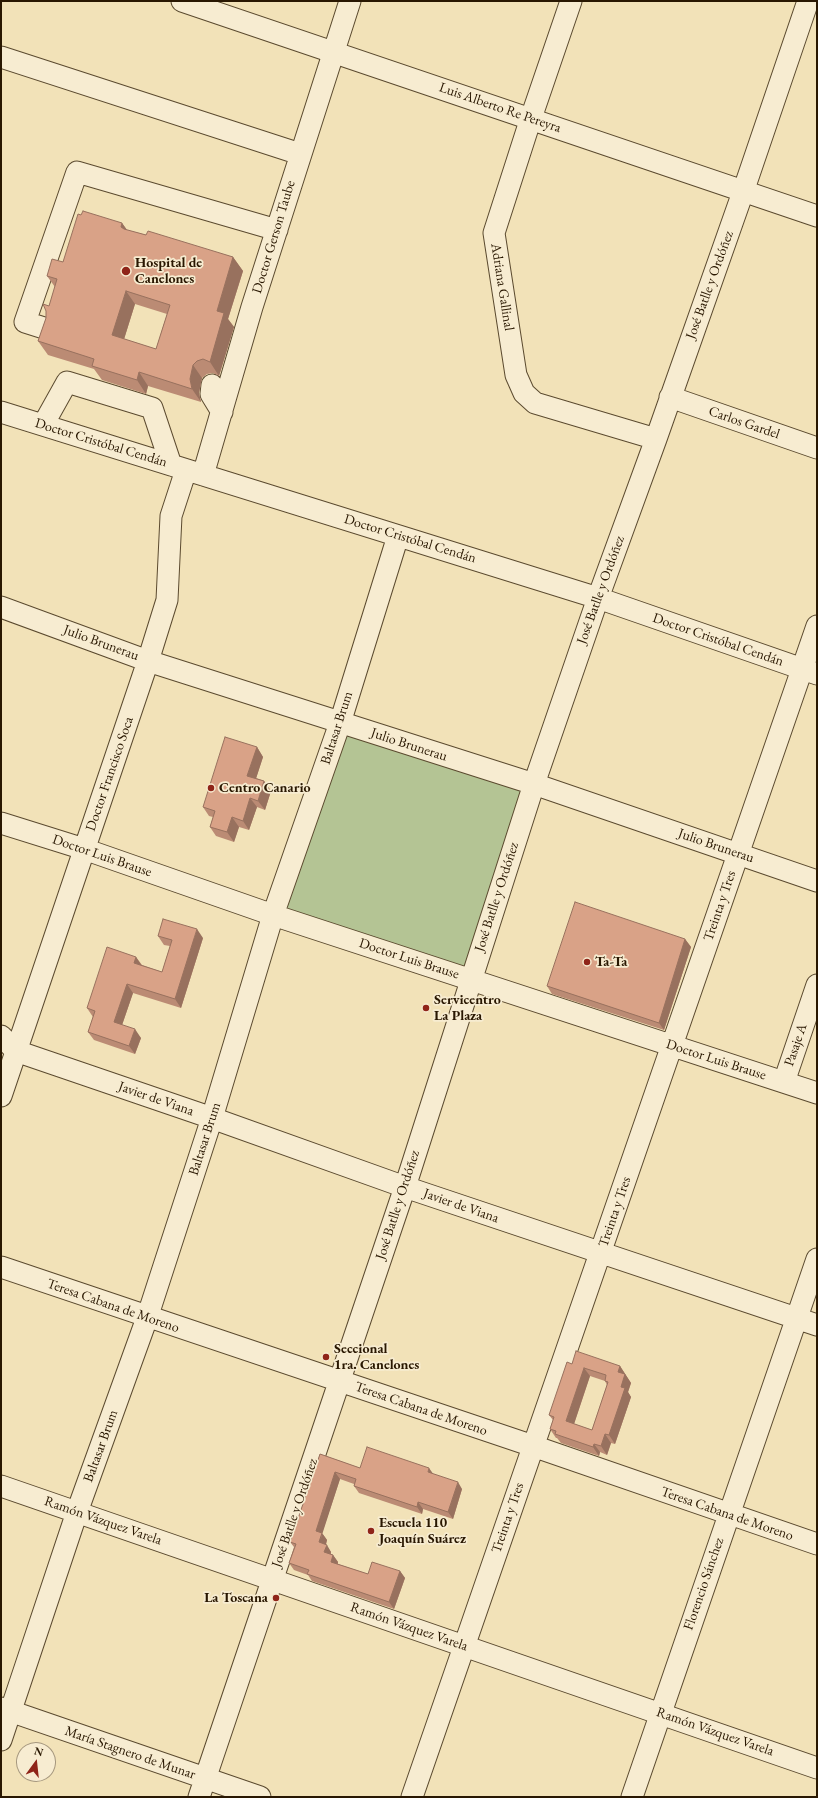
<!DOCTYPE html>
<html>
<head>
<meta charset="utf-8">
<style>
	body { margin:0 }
	#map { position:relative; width:818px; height:1798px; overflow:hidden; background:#f2e2b8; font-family:"EB Garamond",serif }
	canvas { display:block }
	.frame { position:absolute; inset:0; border:2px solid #291701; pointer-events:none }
	.north { position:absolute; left:16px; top:1742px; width:40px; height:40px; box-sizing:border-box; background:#f7ecd1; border:1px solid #a5977e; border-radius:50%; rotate:15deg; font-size:11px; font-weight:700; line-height:16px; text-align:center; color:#291701 }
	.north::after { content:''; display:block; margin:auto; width:14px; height:18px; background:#8f2418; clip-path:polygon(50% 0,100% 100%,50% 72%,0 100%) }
</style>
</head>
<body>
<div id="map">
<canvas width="818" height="1798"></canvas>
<div class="frame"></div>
<div class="north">N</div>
</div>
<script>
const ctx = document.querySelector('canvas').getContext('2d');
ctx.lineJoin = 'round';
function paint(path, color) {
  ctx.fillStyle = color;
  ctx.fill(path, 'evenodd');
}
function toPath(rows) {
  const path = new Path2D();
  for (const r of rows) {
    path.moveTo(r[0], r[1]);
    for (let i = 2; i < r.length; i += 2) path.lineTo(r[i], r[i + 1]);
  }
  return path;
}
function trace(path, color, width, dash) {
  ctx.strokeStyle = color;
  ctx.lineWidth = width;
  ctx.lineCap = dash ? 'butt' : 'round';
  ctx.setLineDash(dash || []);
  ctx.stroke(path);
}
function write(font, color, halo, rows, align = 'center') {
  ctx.font = font + ' "EB Garamond",serif';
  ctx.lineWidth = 3.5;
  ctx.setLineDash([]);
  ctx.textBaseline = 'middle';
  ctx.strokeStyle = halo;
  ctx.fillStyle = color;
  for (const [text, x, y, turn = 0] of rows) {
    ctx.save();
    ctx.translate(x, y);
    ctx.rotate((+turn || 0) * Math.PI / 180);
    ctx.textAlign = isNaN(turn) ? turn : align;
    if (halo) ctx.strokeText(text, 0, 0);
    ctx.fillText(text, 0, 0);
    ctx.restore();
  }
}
paint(toPath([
	[342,727,525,788,465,972,282,913]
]), '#b4c494');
const minor = toPath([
	[182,1,817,216],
	[571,1,531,118,494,233,516,375,524,393,535,403,656,439],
	[1,57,300,154],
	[44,328,25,322,77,172,277,230],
	[212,385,211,394,222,412],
	[670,397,817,448],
	[1,412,598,598,817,674],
	[43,425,67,382,152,408,171,465],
	[203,475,252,307,350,1],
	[1,607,148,661,534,784,817,881],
	[1,823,84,849,273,915,817,1093],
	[1,1036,16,1051,212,1118,405,1187,817,1325],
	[784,1082,817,985],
	[1,1096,148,661,167,600,171,516,186,470],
	[1,1267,533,1446,817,1544],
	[1,1486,817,1768],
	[1,1708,260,1797],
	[1,1740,77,1512,147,1318,212,1118,273,915,340,723,398,536],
	[199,1797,405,1187,534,784,598,598,656,439,743,192,808,1],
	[412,1797,817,626],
	[632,1797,817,1259]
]);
trace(minor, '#5b4a2f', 23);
trace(minor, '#f7ecd1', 21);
paint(toPath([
	[81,215,122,223,127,230,233,257,243,271,228,319,234,327,219,376,213,373,207,374,202,378,199,393,201,402,148,386,146,394,102,380,94,369,48,355,38,341,46,318,49,306,55,287,47,276,63,262],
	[135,304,167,314,156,349,124,339],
	[257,747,263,757,256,778,264,781,271,791,265,810,257,807,249,830,239,827,234,842,216,836,210,827,213,817,209,816,203,807],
	[158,936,203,938,181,1008,133,993,122,1025,141,1038,135,1054,94,1040,88,1032,93,1017,87,1008,136,957,142,965,162,972,170,946,164,945],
	[685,939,691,947,664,1030,552,994,547,986],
	[572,1364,620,1366,631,1383,628,1392,631,1397,615,1444,611,1443,607,1455,600,1452,599,1456,561,1443,557,1438,556,1438,550,1429,553,1420,549,1415],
	[590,1376,605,1381,607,1385,592,1430,574,1424],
	[320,1454,360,1468,434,1474,462,1489,453,1519,423,1509,422,1514,359,1493,354,1486,354,1484,340,1479,322,1533,327,1540,326,1545,331,1552,331,1554,333,1555,338,1562,338,1564,368,1574,400,1571,405,1578,394,1609,312,1581,308,1575,294,1570,289,1563,294,1547,290,1542]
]), '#bb8b74');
paint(toPath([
	[122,223,132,237,121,227],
	[233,257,243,271,228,319,234,327,219,376,210,362,217,311],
	[126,291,135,304,121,349,112,335],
	[193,365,202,378,199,393,201,402,192,389,190,379],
	[139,372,148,386,146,394,137,380],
	[257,747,263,757,254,785,247,776],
	[264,781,271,791,265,810,258,801],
	[250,798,257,807,249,830,243,821],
	[232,817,239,827,234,842,227,832],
	[197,929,203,938,181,1008,175,999],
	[685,939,691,947,664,1030,659,1023],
	[136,957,142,966,134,963],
	[127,984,133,993,120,1031,114,1022],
	[135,1029,141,1038,135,1054,129,1046],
	[620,1366,631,1383,628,1392,631,1397,615,1444,609,1435,621,1387,618,1372],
	[584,1368,590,1376,572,1430,566,1421],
	[605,1434,611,1443,607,1455,601,1446],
	[594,1444,600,1452,599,1456,593,1447],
	[429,1468,434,1475,428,1472],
	[335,1472,340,1479,321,1538,316,1531],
	[458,1482,462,1489,453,1519,448,1512],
	[418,1502,423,1509,422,1514,417,1507],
	[322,1533,327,1540,324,1550,319,1542],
	[327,1545,331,1552,329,1559,324,1552],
	[333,1555,338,1562,336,1569,331,1562],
	[400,1571,405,1578,394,1609,389,1602]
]), '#98715e');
const building = toPath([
	[83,211,122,223,121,227,124,229,146,235,148,231,233,257,217,311,224,313,210,362,203,359,197,361,193,365,190,379,192,389,139,372,137,380,92,366,94,359,38,341,46,318,46,311,43,304,49,306,57,279,47,276,52,259,63,262,78,214,81,215,83,211],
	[126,291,170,305,156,349,112,335,126,291],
	[225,737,257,747,247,776,264,781,258,801,250,798,243,821,232,817,227,832,210,827,215,811,203,807,225,737],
	[575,902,685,939,659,1023,547,986,575,902],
	[163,919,197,929,175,999,127,984,114,1022,135,1029,129,1046,88,1032,95,1011,87,1008,107,947,136,957,134,963,162,972,172,940,158,936,163,919],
	[576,1351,620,1366,618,1372,625,1374,621,1387,625,1388,609,1435,605,1434,601,1446,594,1444,593,1447,555,1434,556,1431,550,1429,554,1417,549,1415,567,1362,572,1364,576,1351],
	[584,1368,606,1375,605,1381,608,1382,592,1430,566,1421,584,1368],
	[367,1447,429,1468,428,1472,458,1482,448,1512,418,1502,417,1507,354,1486,356,1479,335,1472,316,1531,322,1533,319,1542,327,1545,324,1552,333,1555,331,1562,368,1574,372,1562,400,1571,389,1602,307,1574,309,1570,289,1563,296,1544,290,1542,320,1454,360,1468,367,1447]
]);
paint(building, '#d9a287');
trace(building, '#98715e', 1);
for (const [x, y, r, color] of [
	[126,271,5,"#8f2418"],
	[211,788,4,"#8f2418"],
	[587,962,4,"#8f2418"],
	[426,1008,4,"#8f2418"],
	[326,1357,4,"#8f2418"],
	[371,1531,4,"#8f2418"],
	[276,1598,4,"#8f2418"]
]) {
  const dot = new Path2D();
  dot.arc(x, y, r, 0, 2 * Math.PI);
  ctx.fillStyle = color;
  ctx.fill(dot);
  trace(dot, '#f7ecd1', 1.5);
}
write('14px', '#291701', '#f7ecd1', [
	["Luis Alberto Re Pereyra",500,108,19],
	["Doctor Gerson Taube",274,237,-73],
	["José Batlle y Ordóñez",710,285,-70],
	["Adriana Gallinal",502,287,81],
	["Carlos Gardel",744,423,19],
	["Doctor Cristóbal Cendán",101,443,17],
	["Doctor Cristóbal Cendán",410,539,17],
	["José Batlle y Ordóñez",601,590,-70],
	["Doctor Cristóbal Cendán",718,640,19],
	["Julio Brunerau",101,643,20],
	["Baltasar Brum",337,728,-72],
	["Julio Brunerau",409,745,18],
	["Doctor Francisco Soca",110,774,-71],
	["Julio Brunerau",716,846,19],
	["Doctor Luis Brause",102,856,19],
	["José Batlle y Ordóñez",497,897,-72],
	["Treinta y Tres",720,906,-71],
	["Doctor Luis Brause",409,959,18],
	["Pasaje A",796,1045,-71],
	["Doctor Luis Brause",716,1060,18],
	["Javier de Viana",156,1099,19],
	["Baltasar Brum",205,1139,-72],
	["José Batlle y Ordóñez",398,1205,-72],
	["Javier de Viana",461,1206,19],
	["Treinta y Tres",615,1212,-71],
	["Teresa Cabana de Moreno",113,1306,19],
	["Teresa Cabana de Moreno",421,1409,19],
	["Baltasar Brum",101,1446,-70],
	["José Batlle y Ordóñez",295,1513,-71],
	["Teresa Cabana de Moreno",727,1514,19],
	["Treinta y Tres",508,1518,-71],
	["Ramón Vázquez Varela",103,1521,19],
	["Florencio Sánchez",704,1584,-71],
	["Ramón Vázquez Varela",409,1627,19],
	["Ramón Vázquez Varela",715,1732,19],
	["María Stagnero de Munar",130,1753,19]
]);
write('bold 14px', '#291701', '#f7ecd1', [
	["Hospital de",135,263],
	["Canelones",135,279],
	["Centro Canario",219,788],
	["Ta-Ta",595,962],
	["Servicentro",434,1000],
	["La Plaza",434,1016],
	["Seccional",334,1349],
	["1ra. Canelones",334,1365],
	["Escuela 110",379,1523],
	["Joaquín Suárez",379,1539],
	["La Toscana",268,1598,"right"]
], 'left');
</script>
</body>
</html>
